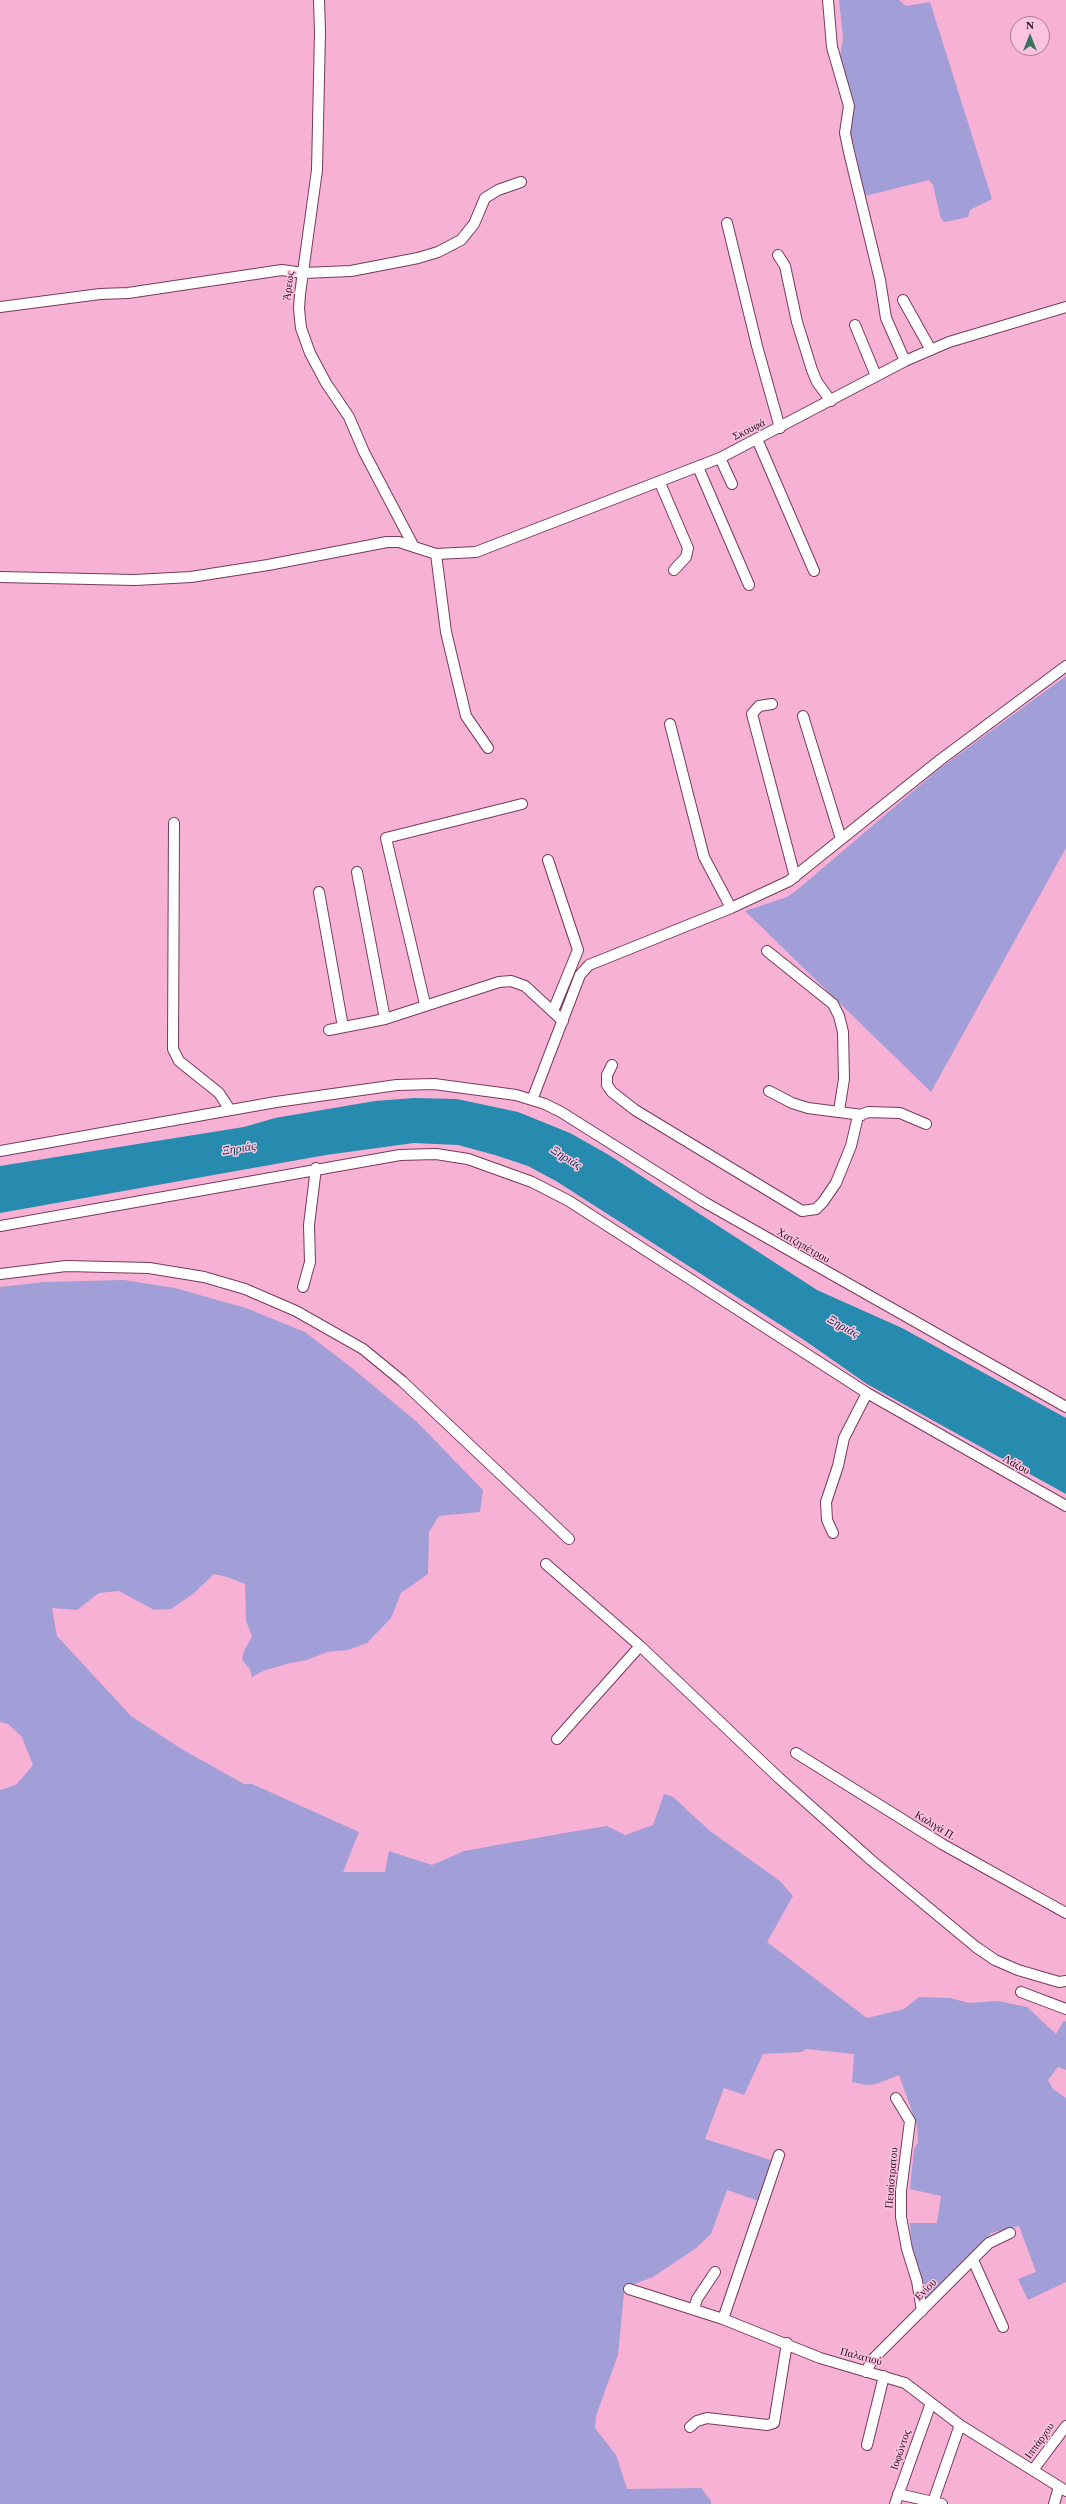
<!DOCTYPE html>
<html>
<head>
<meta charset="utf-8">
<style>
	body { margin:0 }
	#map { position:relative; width:1066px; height:2504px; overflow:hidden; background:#f7b1d5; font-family:"Times New Roman",serif }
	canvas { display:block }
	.north { position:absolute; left:1010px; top:16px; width:40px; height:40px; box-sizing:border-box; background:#fcc3e0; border:1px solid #a87c93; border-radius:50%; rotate:0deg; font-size:11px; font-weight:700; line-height:16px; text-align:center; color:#2a111f }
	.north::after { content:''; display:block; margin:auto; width:14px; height:18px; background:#37725c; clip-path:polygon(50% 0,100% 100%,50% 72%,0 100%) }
</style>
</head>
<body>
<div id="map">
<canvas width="1066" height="2504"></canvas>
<div class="north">N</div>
</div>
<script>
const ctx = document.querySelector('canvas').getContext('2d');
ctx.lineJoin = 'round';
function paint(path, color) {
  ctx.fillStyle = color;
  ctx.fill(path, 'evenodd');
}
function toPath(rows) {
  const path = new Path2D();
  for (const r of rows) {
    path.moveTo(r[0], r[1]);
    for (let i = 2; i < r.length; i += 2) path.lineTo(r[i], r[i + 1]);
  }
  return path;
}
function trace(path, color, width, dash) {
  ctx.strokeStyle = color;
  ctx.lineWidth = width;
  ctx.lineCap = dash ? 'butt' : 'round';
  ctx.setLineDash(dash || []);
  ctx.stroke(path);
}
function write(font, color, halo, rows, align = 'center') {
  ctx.font = font + ' "Times New Roman",serif';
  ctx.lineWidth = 3;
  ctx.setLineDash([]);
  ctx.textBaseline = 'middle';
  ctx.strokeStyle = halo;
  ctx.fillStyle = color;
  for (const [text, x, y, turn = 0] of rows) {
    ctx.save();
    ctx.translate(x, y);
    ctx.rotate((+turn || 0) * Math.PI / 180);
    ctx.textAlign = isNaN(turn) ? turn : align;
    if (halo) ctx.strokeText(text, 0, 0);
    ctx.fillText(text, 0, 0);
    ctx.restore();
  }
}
paint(toPath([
	[839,0,899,0,906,6,930,2,992,199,970,210,968,217,945,222,941,219,933,185,929,180,861,197,850,146,840,57,843,38],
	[1066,676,1066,848,931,1092,745,911,787,897,797,890,939,769],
	[124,1280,175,1288,246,1308,305,1332,352,1368,417,1422,483,1490,480,1512,439,1516,429,1532,428,1574,401,1593,391,1618,367,1643,348,1650,327,1652,307,1660,290,1663,263,1671,252,1677,250,1669,242,1660,244,1651,252,1636,246,1621,245,1584,227,1577,214,1574,193,1594,171,1609,154,1610,119,1591,99,1593,77,1610,52,1608,57,1636,131,1716,180,1748,244,1784,252,1784,359,1832,343,1872,385,1872,389,1851,432,1865,464,1851,570,1832,607,1826,625,1835,653,1825,664,1794,673,1797,710,1831,780,1881,793,1896,767,1942,867,2018,904,2009,919,1997,950,1998,969,2003,998,2001,1027,2007,1056,2034,1063,2022,1066,2021,1066,2070,1058,2067,1048,2080,1053,2089,1066,2098,1066,2282,1028,2300,1018,2279,1036,2272,1019,2226,991,2233,967,2262,927,2301,912,2246,910,2223,937,2223,941,2196,910,2189,914,2149,918,2142,917,2125,899,2075,876,2084,866,2085,852,2082,854,2054,806,2049,802,2052,763,2054,744,2095,724,2088,705,2139,774,2161,759,2201,727,2190,711,2234,695,2249,653,2277,629,2286,624,2293,618,2355,596,2416,595,2428,616,2455,627,2489,701,2488,711,2501,711,2504,0,2504,0,1790,16,1785,33,1765,22,1737,8,1724,0,1722,0,1287,44,1282]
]), '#a29ed8');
paint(toPath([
	[414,1098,457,1099,518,1112,570,1133,609,1155,817,1290,902,1328,1066,1418,1066,1494,867,1384,804,1340,556,1181,528,1166,495,1155,458,1145,414,1143,326,1155,0,1213,0,1166,244,1127,275,1118,375,1101]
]), '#268bae');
const minor = toPath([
	[319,0,320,32,317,170,300,294,299,309,301,328,310,353,326,383,349,417,364,452,414,547],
	[828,0,832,47,849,106,845,133,849,152,880,280,886,318,905,361],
	[727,223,757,346,780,428],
	[778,255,785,266,797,322,812,370,817,382,831,401],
	[903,300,931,350],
	[0,307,100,294,128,293,282,270,303,273,351,271,418,258,438,252,461,240,474,224,485,198,498,190,521,182],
	[855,325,876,376],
	[757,439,814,571],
	[720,458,732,484],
	[698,467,749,585],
	[660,483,688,548,686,557,674,570],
	[436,554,446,632,466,716,488,748],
	[0,577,135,580,191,577,268,565,387,542,399,542,436,554,476,552,720,458,905,361,949,342,1066,307],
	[772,704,759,706,752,714,795,877],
	[803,716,841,839],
	[670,724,704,857,731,908],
	[174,823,173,1049,179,1061,219,1093,230,1110],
	[548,860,578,950,553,1011],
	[357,872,385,1019],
	[319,892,343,1027],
	[767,951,833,1004,839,1016,843,1032,844,1079,839,1111],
	[425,1004,386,838,522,804],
	[329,1030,385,1019,499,982,511,981,525,986,563,1021],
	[612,1065,607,1075,607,1085,612,1092,635,1110,802,1211,816,1209,823,1202,836,1183,851,1146,858,1116,868,1112,900,1113,926,1124],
	[769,1091,792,1103,808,1108,862,1115],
	[532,1100,580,975,589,965,731,908,789,881,940,760,1066,666],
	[0,1151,276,1102,397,1085,434,1084,516,1095,545,1104,561,1112,704,1202,1066,1407],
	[0,1226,400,1155,436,1154,468,1159,532,1182,569,1201,867,1393,1066,1506],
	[0,1274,66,1266,149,1268,204,1277,245,1289,296,1311,363,1349,402,1381,569,1539],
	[303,1287,310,1262,309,1225,316,1168],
	[833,1533,827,1520,826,1502,838,1466,844,1438,867,1393],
	[546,1564,640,1646,779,1778,871,1860,976,1947,995,1960,1018,1970,1059,1982,1066,1981],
	[557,1739,640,1646],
	[796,1753,942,1844,1066,1913],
	[1021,1992,1066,2009],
	[896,2098,910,2121,901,2191,901,2217,907,2249,917,2281,922,2311],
	[973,2260,1003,2327],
	[629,2289,723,2319,820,2358,905,2383,960,2425,1066,2491],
	[694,2309,697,2299,715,2272],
	[723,2319,779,2155],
	[866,2372,872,2360,989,2243,1010,2233],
	[690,2427,697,2421,707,2418,767,2425,774,2423,787,2343],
	[867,2445,884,2376],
	[1033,2470,1066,2426],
	[898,2494,942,2504],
	[933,2502,960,2425],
	[895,2504,931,2403],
	[1054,2504,1059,2487]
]);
trace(minor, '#763b5c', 12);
trace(minor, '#fff', 10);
write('11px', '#2a111f', '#fcc3e0', [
	["Άρεως",289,286,-83],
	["Σκουφά",749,430,-26],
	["Χατζηπέτρου",803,1246,30],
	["Λάζου",1016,1465,29],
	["Καλιγά Π.",935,1826,31],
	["Πεισίστρατου",892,2178,-85],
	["Ενίου",926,2290,-45],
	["Παλατιού",861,2357,15],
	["Ιππάρχου",1040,2441,-54],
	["Ιοφώντος",901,2450,-71]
]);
write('italic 12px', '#033e51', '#fcc3e0', [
	["Ξηριάς",239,1149,-9],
	["Ξηριάς",566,1158,32],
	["Ξηριάς",843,1327,29]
]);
</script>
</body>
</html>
